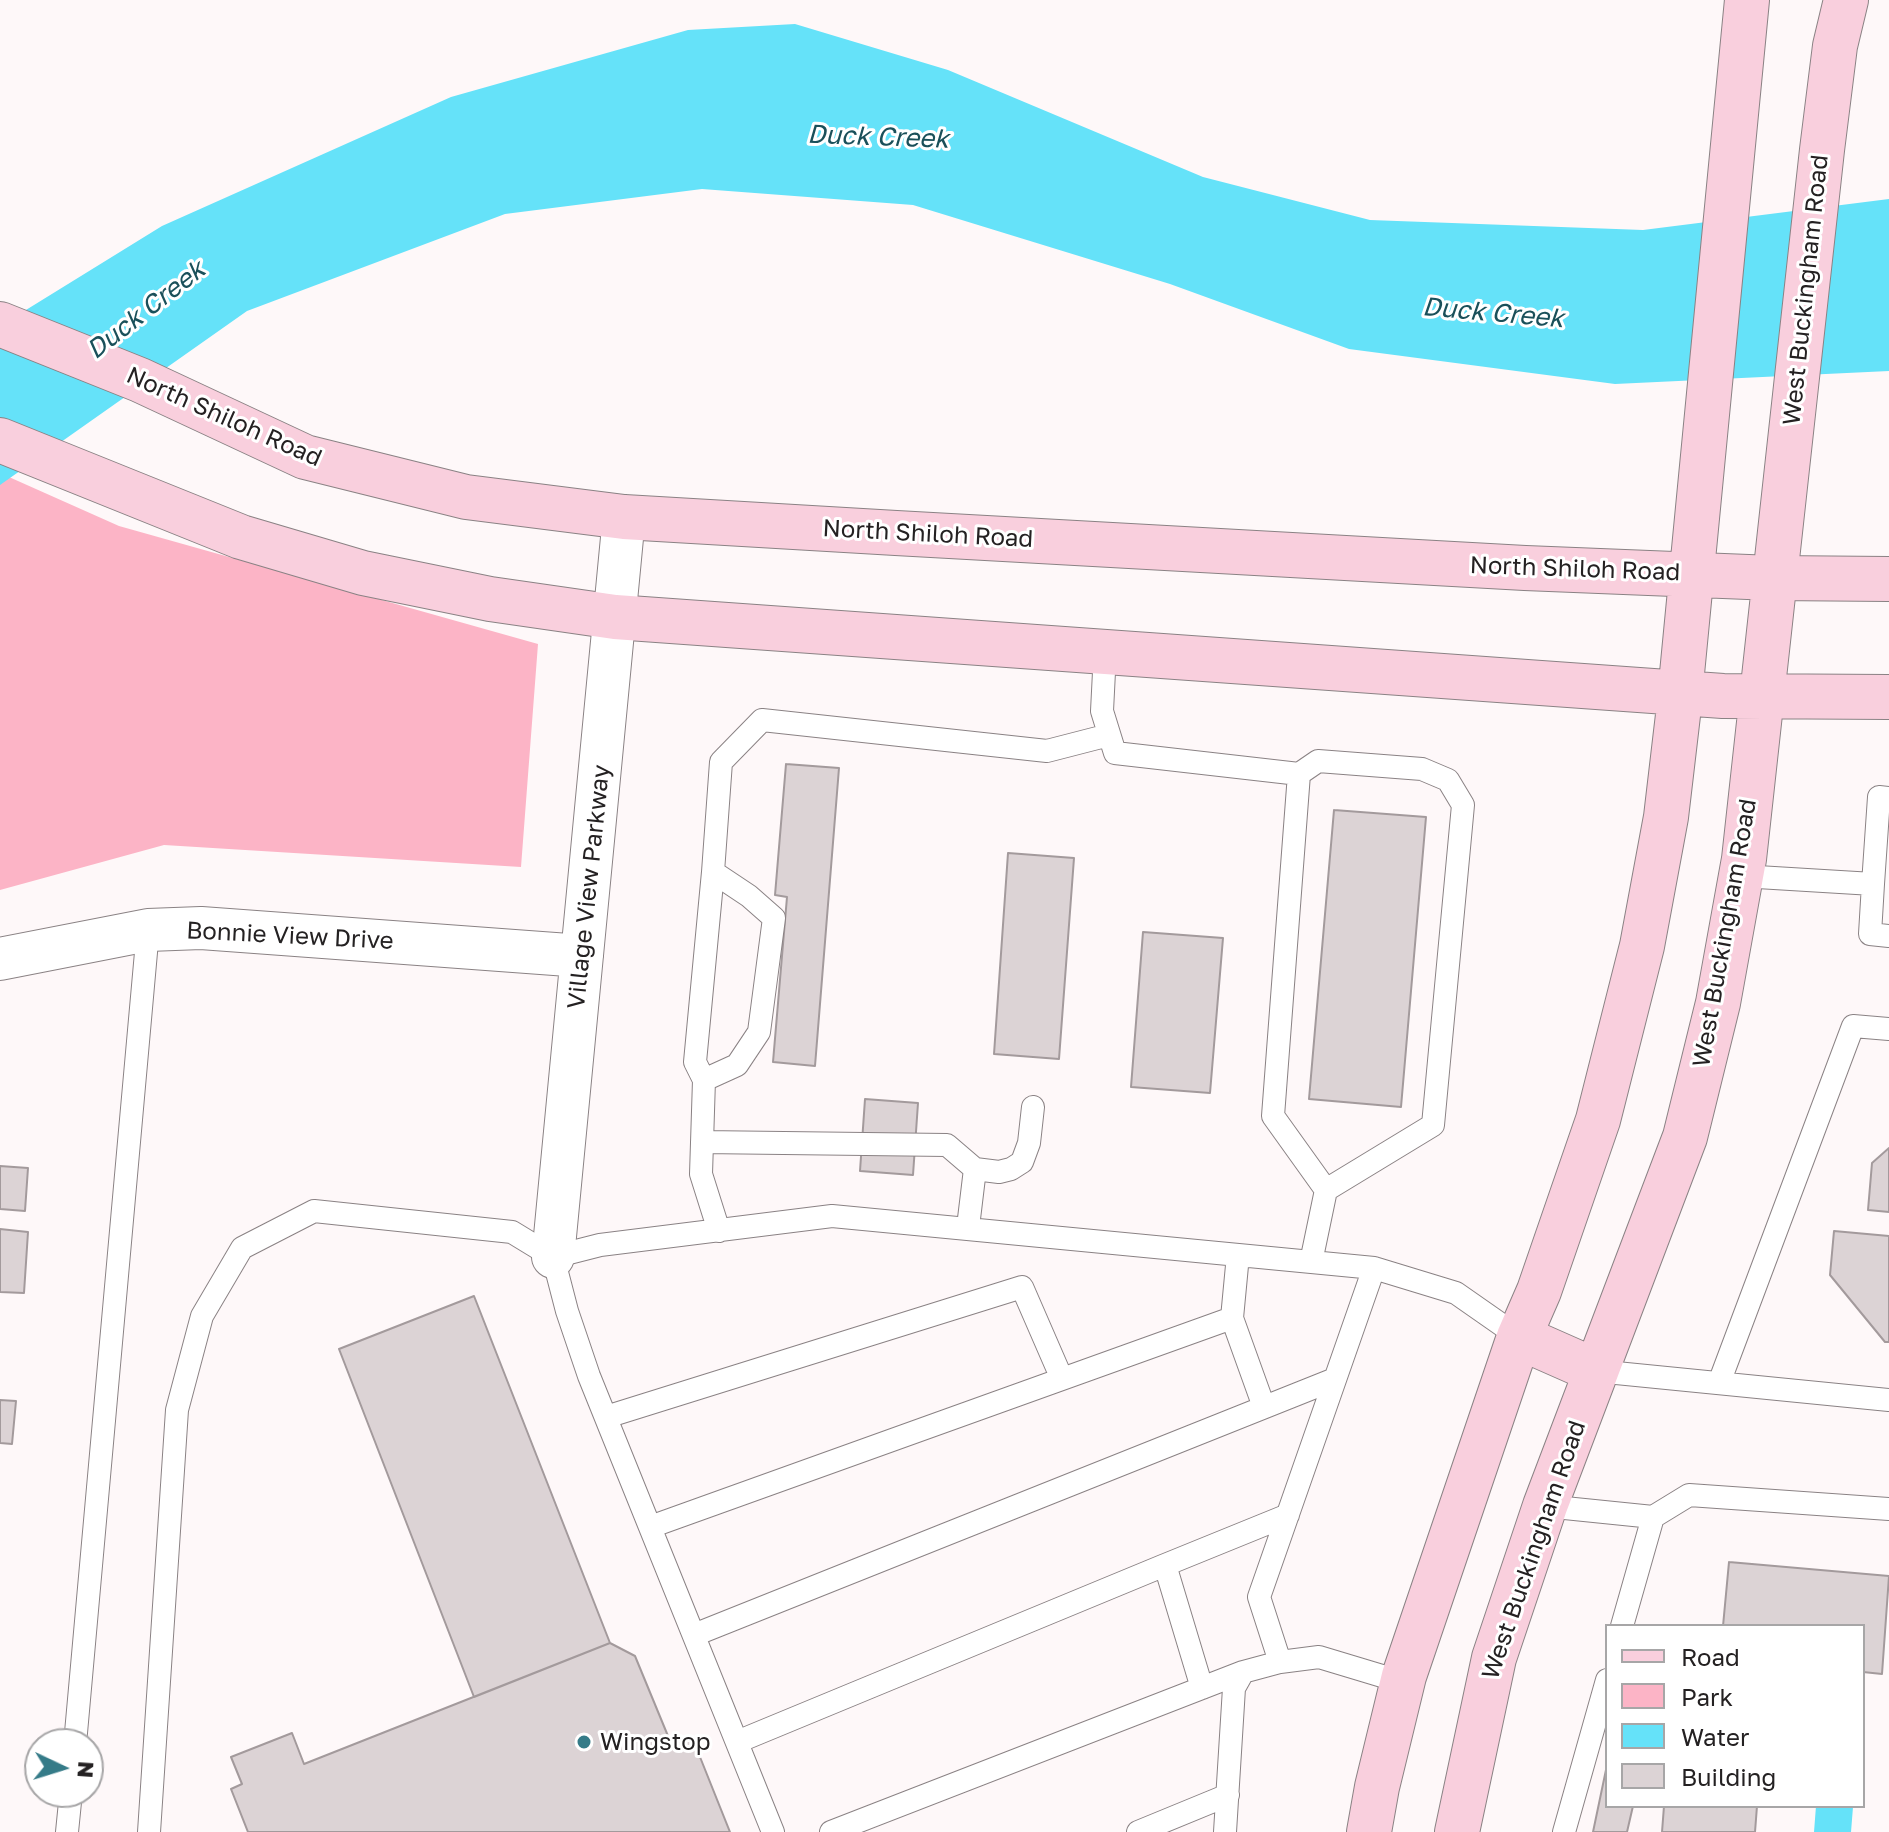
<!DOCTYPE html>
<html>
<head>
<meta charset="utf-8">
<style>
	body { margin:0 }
	#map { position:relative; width:1889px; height:1832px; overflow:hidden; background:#fef8f9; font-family:"Golos Text",sans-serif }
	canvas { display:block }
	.legend { position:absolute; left:1605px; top:1624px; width:260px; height:184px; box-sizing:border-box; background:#fff; border:2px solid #a7a6a7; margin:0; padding:10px 14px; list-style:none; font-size:24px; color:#242122 }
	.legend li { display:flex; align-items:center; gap:16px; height:40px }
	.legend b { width:40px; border:2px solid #a7a6a7 }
	.north { position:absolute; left:24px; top:1728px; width:80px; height:80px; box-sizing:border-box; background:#fff; border:2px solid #a7a6a7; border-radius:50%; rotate:94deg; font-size:22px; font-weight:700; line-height:32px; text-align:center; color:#242122 }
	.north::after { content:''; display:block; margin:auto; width:28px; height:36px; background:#357b88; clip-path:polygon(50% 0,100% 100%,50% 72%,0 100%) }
</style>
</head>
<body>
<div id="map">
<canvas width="1889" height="1832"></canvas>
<ul class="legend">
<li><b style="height:10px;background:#f9cfdd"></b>Road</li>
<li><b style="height:22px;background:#fcb4c6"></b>Park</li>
<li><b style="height:22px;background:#65e2f9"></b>Water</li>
<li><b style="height:22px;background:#dcd3d5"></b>Building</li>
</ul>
<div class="north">N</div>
</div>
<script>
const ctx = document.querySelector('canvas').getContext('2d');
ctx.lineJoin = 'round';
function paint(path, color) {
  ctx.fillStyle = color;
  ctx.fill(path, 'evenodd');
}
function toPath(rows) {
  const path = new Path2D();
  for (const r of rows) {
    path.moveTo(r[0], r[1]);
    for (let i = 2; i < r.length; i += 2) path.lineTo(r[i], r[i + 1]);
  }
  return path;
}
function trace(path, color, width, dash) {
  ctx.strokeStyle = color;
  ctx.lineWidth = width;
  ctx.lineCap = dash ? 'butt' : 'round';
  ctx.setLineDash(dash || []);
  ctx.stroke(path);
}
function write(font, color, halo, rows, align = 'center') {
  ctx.font = font + ' "Golos Text",sans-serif';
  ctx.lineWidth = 6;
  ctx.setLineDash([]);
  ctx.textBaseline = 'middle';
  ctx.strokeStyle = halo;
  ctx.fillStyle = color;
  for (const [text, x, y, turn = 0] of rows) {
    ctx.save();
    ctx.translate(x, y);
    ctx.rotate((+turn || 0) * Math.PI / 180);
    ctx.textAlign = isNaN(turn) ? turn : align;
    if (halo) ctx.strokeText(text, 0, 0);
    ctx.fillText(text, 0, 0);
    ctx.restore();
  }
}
paint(toPath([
	[0,473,119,526,538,644,521,867,164,845,0,890]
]), '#fcb4c6');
paint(toPath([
	[795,24,948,70,1203,177,1370,220,1643,230,1889,199,1889,371,1615,384,1349,349,1170,284,913,205,702,189,505,214,247,311,0,485,0,326,162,226,451,97,688,30],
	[1816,1806,1853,1807,1851,1832,1814,1832]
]), '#65e2f9');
const building = toPath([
	[786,764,839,768,815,1066,773,1062,787,897,775,895,786,764],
	[1334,810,1426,817,1401,1107,1309,1099,1334,810],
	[1008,853,1074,858,1059,1059,994,1054,1008,853],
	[1143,932,1223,938,1210,1093,1131,1087,1143,932],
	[865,1099,918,1103,913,1175,860,1171,865,1099],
	[1889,1148,1889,1212,1868,1210,1872,1163,1889,1148],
	[0,1166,28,1168,25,1211,0,1209,0,1166],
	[0,1229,28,1232,24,1293,0,1292,0,1229],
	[1834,1231,1889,1236,1889,1342,1885,1342,1830,1275,1834,1231],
	[474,1296,610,1643,474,1697,339,1349,474,1296],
	[0,1400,16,1401,12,1444,0,1443,0,1400],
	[1729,1562,1889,1576,1882,1674,1863,1672,1863,1626,1723,1626,1729,1562],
	[610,1643,635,1656,668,1736,694,1742,730,1832,248,1832,231,1789,242,1784,231,1757,292,1733,304,1764,610,1643],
	[1607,1765,1607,1806,1633,1806,1627,1832,1593,1832,1607,1765],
	[1664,1806,1757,1806,1755,1832,1662,1832,1664,1806]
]);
paint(building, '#dcd3d5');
trace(building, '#a39a9c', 2);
const service = toPath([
	[1105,652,1102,711,1115,753,1299,774],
	[713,872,695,1062,704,1080,701,1174,719,1231],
	[1741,876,1873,884,1870,934,1889,936],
	[1873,884,1879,797,1889,798],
	[704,1080,737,1065,759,1032,774,918,749,896,713,872,721,762,762,720,1047,751,1109,735],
	[702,1142,947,1145,975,1169,999,1172,1011,1169,1022,1162,1029,1143,1033,1107],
	[968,1227,975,1169],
	[1311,1262,1326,1190,1433,1125,1463,805,1448,780,1422,769,1318,761,1299,774,1273,1116,1326,1190],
	[1232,1318,1238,1255],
	[1596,1371,1889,1400],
	[1719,1383,1853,1026,1889,1029],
	[606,1417,1022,1287,1062,1379],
	[1545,1506,1653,1517],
	[650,1527,1232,1318,1264,1407],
	[1165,1565,1288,1515],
	[1622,1626,1653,1517,1689,1495,1889,1509],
	[694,1635,1335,1379],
	[1280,1662,1259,1597,1374,1268],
	[737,1742,1165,1565,1202,1688],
	[75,1744,148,930],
	[67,1832,71,1792],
	[149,1832,177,1410,202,1316,242,1248,314,1211,512,1232,553,1257],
	[773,1832,589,1376,567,1311,553,1257,600,1245,832,1216,1374,1268,1456,1293,1519,1337],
	[831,1832,1243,1672],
	[1138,1832,1228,1795],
	[1225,1832,1234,1688,1243,1672,1280,1662,1319,1657,1402,1682],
	[1564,1832,1607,1680]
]);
const minor = toPath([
	[0,959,148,930,201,928,582,956],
	[553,1257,624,517]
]);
const secondary = toPath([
	[0,324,140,380,305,457,466,497,624,517,896,533,1525,568,1773,578,1889,579],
	[0,440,241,537,363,573,490,599,615,617,1723,696,1889,697],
	[1519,1337,1596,1371],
	[1369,1832,1377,1787,1404,1676,1519,1337,1539,1291,1598,1120,1642,946,1666,817,1678,715,1747,0],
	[1457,1832,1494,1658,1545,1506,1685,1137,1718,1003,1744,859,1822,150,1835,46,1846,0]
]);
trace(service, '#8a8284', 24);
trace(minor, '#8a8284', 44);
trace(secondary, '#8a8284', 46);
trace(service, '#fff', 22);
trace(minor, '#fff', 42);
trace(secondary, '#f9cfdd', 44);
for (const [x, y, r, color] of [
	[584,1742,8,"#357b88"]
]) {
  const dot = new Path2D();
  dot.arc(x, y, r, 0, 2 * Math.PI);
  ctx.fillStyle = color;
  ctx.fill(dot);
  trace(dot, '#fff', 3);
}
write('24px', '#242122', '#fff', [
	["West Buckingham Road",1806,290,-84],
	["North Shiloh Road",224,417,24],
	["North Shiloh Road",928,534,3],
	["North Shiloh Road",1575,569,2],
	["Village View Parkway",589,887,-84],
	["West Buckingham Road",1725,933,-80],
	["Bonnie View Drive",290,936,3],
	["West Buckingham Road",1534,1550,-71]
]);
write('24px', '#242122', '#fff', [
	["Wingstop",600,1742]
], 'left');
write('italic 26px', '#1a505a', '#fff', [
	["Duck Creek",878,137,2],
	["Duck Creek",146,310,-38],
	["Duck Creek",1493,313,5]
]);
</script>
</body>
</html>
